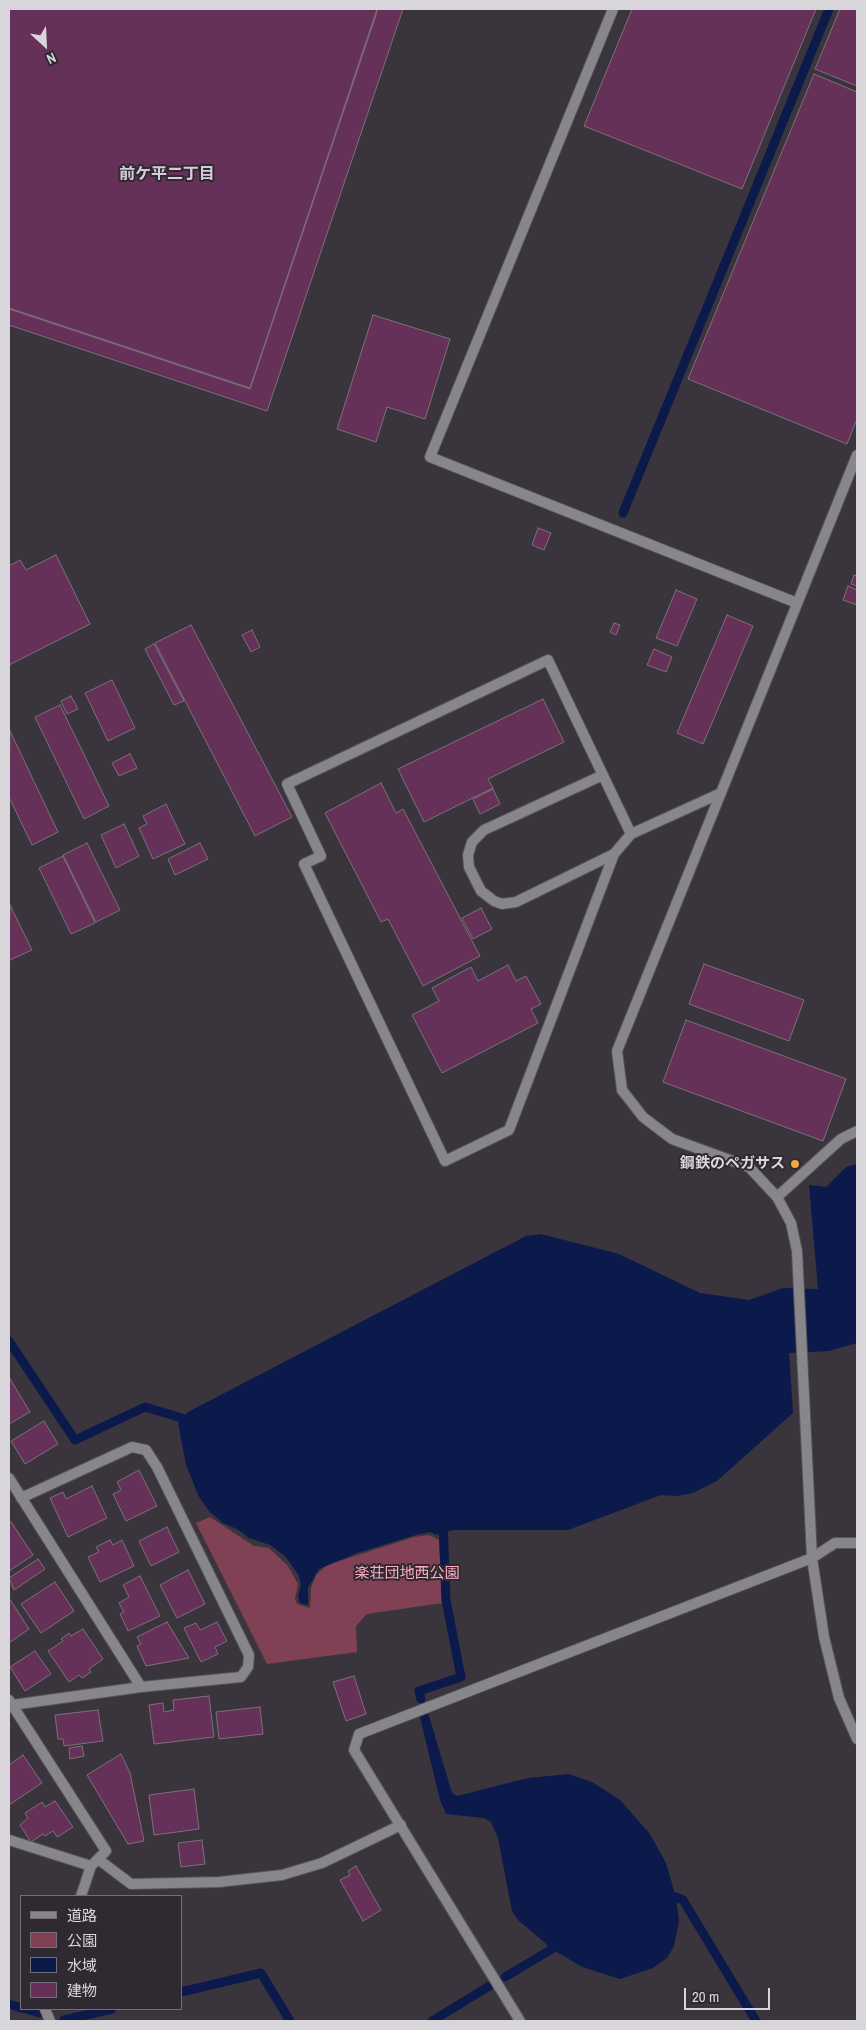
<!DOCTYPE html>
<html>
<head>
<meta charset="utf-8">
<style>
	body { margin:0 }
	#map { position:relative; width:866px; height:2030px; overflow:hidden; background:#3a343d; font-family:"Archivo Narrow","Noto Sans JP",sans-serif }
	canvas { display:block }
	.frame { position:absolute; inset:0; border:10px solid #d9d6db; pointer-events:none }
	.legend { position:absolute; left:20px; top:1895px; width:162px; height:115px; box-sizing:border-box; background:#2f2a32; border:1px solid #736f76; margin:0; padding:6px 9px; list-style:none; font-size:15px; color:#d9d6db }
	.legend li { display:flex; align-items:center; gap:10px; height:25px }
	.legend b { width:25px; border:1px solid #736f76 }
	.north { position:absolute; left:20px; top:20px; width:50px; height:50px; -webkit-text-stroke:4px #2f2a32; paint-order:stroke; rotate:155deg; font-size:14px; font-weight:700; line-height:20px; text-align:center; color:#d9d6db }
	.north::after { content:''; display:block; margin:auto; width:18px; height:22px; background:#d9d6db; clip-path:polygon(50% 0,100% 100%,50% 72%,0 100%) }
	.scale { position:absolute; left:684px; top:1988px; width:86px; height:22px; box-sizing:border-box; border:2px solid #d9d6db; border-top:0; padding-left:6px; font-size:15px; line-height:18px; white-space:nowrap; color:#d9d6db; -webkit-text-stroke:4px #2f2a32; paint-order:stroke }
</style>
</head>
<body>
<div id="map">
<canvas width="866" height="2030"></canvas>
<div class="frame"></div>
<ul class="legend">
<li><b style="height:6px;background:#86868b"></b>道路</li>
<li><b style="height:14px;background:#804155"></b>公園</li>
<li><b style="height:14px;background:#0c1a4b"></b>水域</li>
<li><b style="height:14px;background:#653158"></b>建物</li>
</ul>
<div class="north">N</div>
<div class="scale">20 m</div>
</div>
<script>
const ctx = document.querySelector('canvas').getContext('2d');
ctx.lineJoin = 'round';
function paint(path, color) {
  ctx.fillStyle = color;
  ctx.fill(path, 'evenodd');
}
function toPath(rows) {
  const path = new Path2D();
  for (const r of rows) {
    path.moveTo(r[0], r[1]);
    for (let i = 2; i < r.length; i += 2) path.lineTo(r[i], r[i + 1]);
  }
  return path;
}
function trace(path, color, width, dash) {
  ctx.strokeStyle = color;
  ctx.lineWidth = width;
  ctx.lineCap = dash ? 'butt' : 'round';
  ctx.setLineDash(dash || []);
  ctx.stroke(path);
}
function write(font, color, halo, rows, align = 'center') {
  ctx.font = font + ' "Archivo Narrow","Noto Sans JP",sans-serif';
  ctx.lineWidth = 4;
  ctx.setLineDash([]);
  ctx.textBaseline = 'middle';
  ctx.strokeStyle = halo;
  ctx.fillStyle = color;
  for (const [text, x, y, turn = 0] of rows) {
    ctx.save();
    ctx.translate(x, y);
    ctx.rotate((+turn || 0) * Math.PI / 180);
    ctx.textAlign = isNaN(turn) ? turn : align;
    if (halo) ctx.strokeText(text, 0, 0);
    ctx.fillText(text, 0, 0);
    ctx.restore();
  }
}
paint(toPath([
	[210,1517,254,1546,269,1548,288,1566,298,1584,295,1599,297,1604,310,1608,311,1588,316,1575,327,1565,414,1537,429,1535,439,1540,442,1603,367,1614,356,1626,357,1652,267,1664,196,1523]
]), '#804155');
paint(toPath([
	[857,1164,857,1343,829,1351,789,1353,793,1413,717,1481,693,1493,677,1496,661,1495,568,1530,453,1530,436,1535,430,1532,416,1535,357,1553,319,1569,308,1588,308,1605,300,1603,298,1597,301,1584,298,1574,285,1556,270,1545,249,1538,237,1529,223,1523,210,1512,199,1497,186,1465,178,1423,188,1412,526,1236,541,1234,619,1254,700,1293,749,1300,783,1288,818,1289,809,1185,826,1187,846,1167],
	[428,1713,452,1793,457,1796,528,1778,569,1774,592,1782,620,1800,650,1834,666,1863,676,1897,679,1921,674,1946,667,1958,653,1968,620,1979,582,1967,552,1949,518,1920,512,1911,498,1838,491,1822,484,1818,446,1814,440,1800,420,1717]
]), '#0c1a4b');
trace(toPath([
	[623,513,829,9],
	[9,1341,75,1440,145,1407,182,1418],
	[421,1699,419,1691,461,1677,446,1600,443,1521],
	[676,1897,683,1900,756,2021],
	[505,1977,552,1949],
	[181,1992,261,1973,290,2021],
	[9,2004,21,2008],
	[26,2009,40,2013],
	[64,2020,112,2009],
	[432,2021,491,1985]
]), '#0c1a4b', 9);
const building = toPath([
	[9,9,377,9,250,388,9,308,9,9],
	[378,9,403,9,267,411,9,325,9,309,250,389,378,9],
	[632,9,816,9,742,189,584,126,632,9],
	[840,9,857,9,857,86,815,69,840,9],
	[814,74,857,92,857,419,847,444,688,379,814,74],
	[373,315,450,339,425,419,387,407,376,442,337,429,373,315],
	[538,528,551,533,544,550,532,545,538,528],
	[56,555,90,624,9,665,9,566,20,560,26,570,56,555],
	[854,575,857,576,857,586,851,584,854,575],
	[848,586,857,590,857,605,843,600,848,586],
	[676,590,697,599,677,646,656,638,676,590],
	[727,615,753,626,703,744,677,733,727,615],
	[614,623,620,625,616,635,610,632,614,623],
	[191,625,292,817,255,836,155,643,191,625],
	[252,630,260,647,251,652,242,635,252,630],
	[154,644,184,701,174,705,145,649,154,644],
	[654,649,672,657,666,672,647,665,654,649],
	[112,680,135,728,108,741,85,693,112,680],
	[71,696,78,709,67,714,61,701,71,696],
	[543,699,564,742,488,779,493,788,424,822,398,769,543,699],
	[60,705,109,806,84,819,35,717,60,705],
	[10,731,58,832,32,845,9,797,10,731],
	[130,754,137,768,119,776,112,763,130,754],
	[381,783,396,813,403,809,480,956,423,986,388,919,381,922,325,813,381,783],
	[493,789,500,804,480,814,473,799,493,789],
	[166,804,185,844,153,859,139,828,147,824,143,816,166,804],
	[124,824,139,856,116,868,101,835,124,824],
	[87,843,120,910,96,922,63,855,87,843],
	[200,843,208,859,175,875,168,859,200,843],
	[63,856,95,923,71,934,39,868,63,856],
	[10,905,32,950,10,960,9,957,10,905],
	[481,908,492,929,473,939,462,918,481,908],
	[704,964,804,1000,789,1041,689,1004,704,964],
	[508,965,516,981,526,976,541,1004,531,1009,538,1023,442,1073,412,1015,439,1001,432,988,471,967,478,981,508,965],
	[686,1020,846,1079,823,1141,663,1082,686,1020],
	[9,1377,30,1412,9,1424,9,1377],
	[44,1421,58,1444,25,1464,11,1441,44,1421],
	[139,1470,157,1506,126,1521,113,1494,121,1490,117,1482,139,1470],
	[92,1486,107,1518,68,1537,50,1498,63,1492,66,1499,92,1486],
	[11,1522,33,1555,9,1571,9,1524,11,1522],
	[167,1527,179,1552,151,1566,139,1541,167,1527],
	[110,1540,113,1545,122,1540,134,1566,100,1582,88,1557,99,1552,96,1547,110,1540],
	[38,1559,45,1569,14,1590,9,1578,38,1559],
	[188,1570,205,1604,177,1618,160,1585,188,1570],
	[140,1576,160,1616,128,1631,120,1614,124,1612,119,1603,129,1597,123,1585,140,1576],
	[55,1582,74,1611,41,1633,21,1604,55,1582],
	[9,1598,29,1629,9,1643,9,1598],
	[167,1622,189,1658,146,1666,137,1646,141,1644,137,1637,167,1622],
	[217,1622,227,1641,215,1647,218,1654,201,1662,184,1628,196,1623,200,1630,217,1622],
	[83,1629,103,1659,89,1669,91,1672,82,1678,79,1675,69,1682,48,1651,63,1641,61,1639,69,1633,71,1636,83,1629],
	[35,1651,51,1674,25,1691,10,1667,35,1651],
	[354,1676,366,1714,346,1721,333,1682,354,1676],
	[209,1696,214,1737,154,1744,149,1705,163,1703,164,1712,174,1710,173,1700,209,1696],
	[260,1707,263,1734,219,1739,216,1712,260,1707],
	[98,1710,103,1741,64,1746,63,1739,58,1739,55,1715,98,1710],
	[82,1746,84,1756,70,1759,69,1748,82,1746],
	[121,1754,130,1773,144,1841,128,1844,87,1775,121,1754],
	[23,1755,42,1783,9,1805,9,1765,23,1755],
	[194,1789,199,1829,154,1835,149,1795,194,1789],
	[55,1801,73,1827,57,1837,53,1831,45,1836,43,1834,31,1842,20,1825,28,1818,25,1813,42,1802,45,1807,55,1801],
	[202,1840,205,1864,181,1867,178,1843,202,1840],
	[356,1866,381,1910,363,1921,340,1880,350,1875,348,1871,356,1866]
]);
paint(building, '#653158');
trace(building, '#7c7178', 1);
const service = toPath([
	[603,775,484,830,472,842,468,855,469,867,481,891,494,901,502,904,516,902,614,854],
	[631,834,614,854,509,1130,445,1161,304,864,321,856,287,784,548,660,631,834,721,793]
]);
const minor = toPath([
	[613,9,430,457,797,603],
	[622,1090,617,1051,857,455],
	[777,1197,841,1139,857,1131],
	[9,1478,141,1687,12,1705],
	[21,1498,132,1447,146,1450,157,1467,249,1655,248,1667,241,1677,141,1687],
	[9,1840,91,1866,106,1851,9,1700],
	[98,1859,131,1884,219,1882,282,1875,322,1863,401,1825],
	[81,1896,91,1866],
	[45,2009,50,2021],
	[520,2021,354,1750,359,1734,812,1558,835,1543,857,1543]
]);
const tertiary = toPath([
	[622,1090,643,1117,672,1139,749,1167,777,1197,791,1223,797,1251,812,1558,824,1637,839,1698,857,1739]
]);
trace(service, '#575159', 12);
trace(minor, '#575159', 12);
trace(tertiary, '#575159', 12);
trace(service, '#86868b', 10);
trace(minor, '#86868b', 10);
trace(tertiary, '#86868b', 10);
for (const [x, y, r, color] of [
	[795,1164,5,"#f1a63f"]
]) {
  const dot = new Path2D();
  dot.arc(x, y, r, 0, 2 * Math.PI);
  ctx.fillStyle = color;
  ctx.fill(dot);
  trace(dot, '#2f2a32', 2);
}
write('bold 15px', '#d9d6db', '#2f2a32', [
	["鋼鉄のペガサス",785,1164]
], 'right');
write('15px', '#fdacc3', '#2f2a32', [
	["楽荘団地西公園",407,1574]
]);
write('bold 16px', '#d4ccd8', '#2f2a32', [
	["前ケ平二丁目",167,175]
]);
</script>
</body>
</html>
